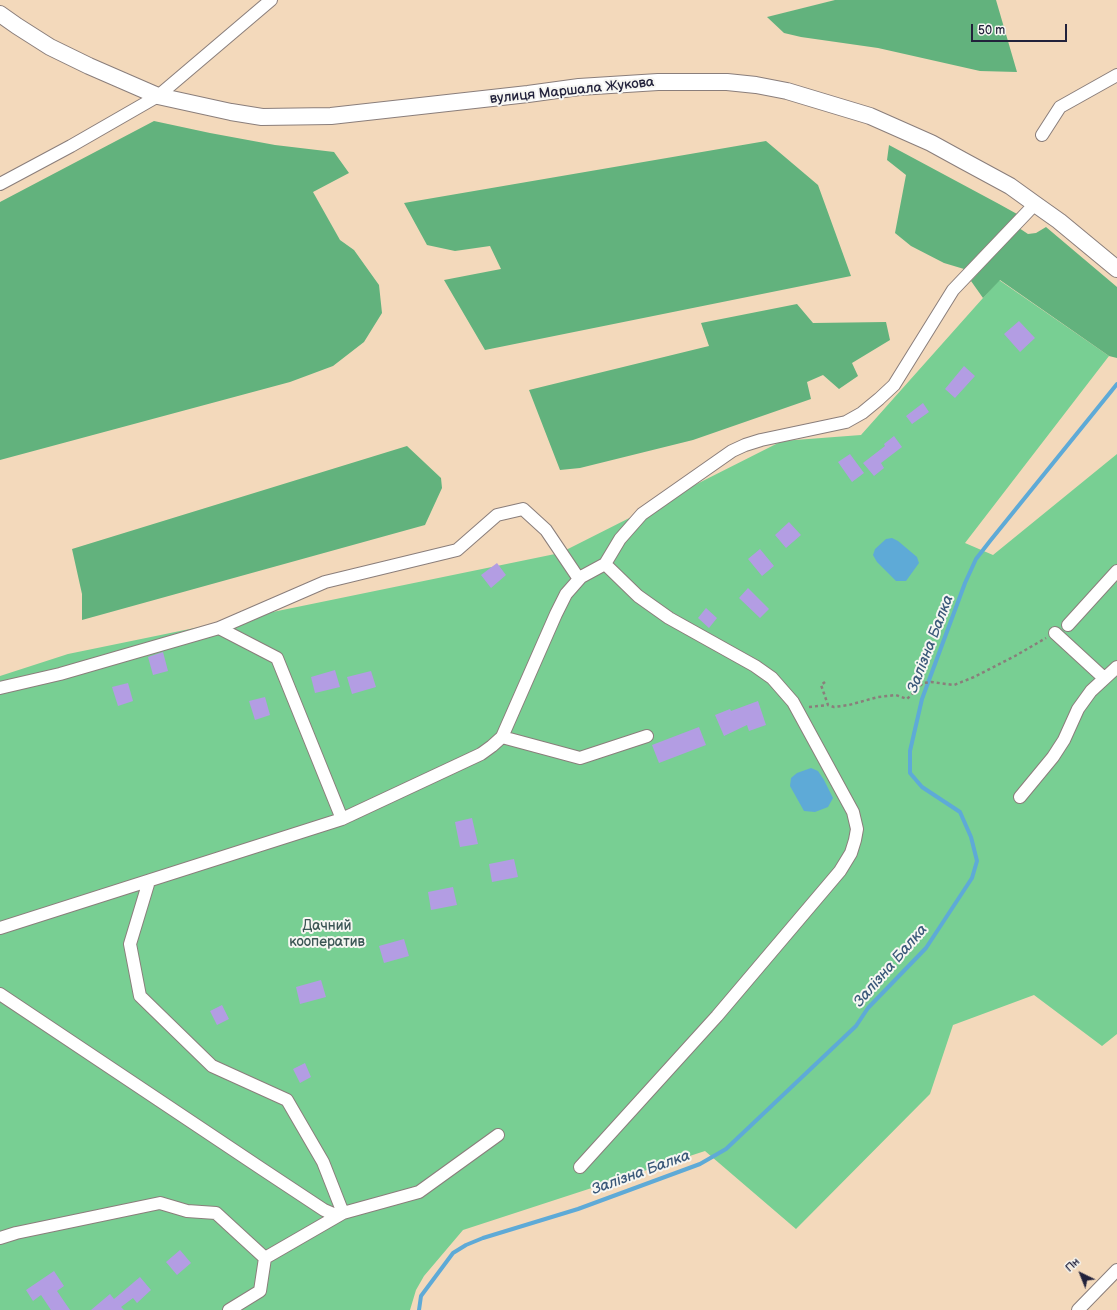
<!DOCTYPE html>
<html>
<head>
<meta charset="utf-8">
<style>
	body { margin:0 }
	#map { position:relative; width:1117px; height:1310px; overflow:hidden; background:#f3d9bb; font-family:"Balsamiq Sans",sans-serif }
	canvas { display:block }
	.north { position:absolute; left:1061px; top:1254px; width:40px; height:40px; -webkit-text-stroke:3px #f6f6f2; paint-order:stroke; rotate:317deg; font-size:11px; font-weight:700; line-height:16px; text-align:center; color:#22223b }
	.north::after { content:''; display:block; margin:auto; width:14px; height:18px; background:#22223b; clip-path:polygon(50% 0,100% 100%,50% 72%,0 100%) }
	.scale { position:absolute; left:971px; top:24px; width:96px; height:18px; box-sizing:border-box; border:2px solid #22223b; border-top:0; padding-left:5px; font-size:12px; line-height:14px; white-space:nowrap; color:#22223b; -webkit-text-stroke:3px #f6f6f2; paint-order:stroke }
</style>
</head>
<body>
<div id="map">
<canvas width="1117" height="1310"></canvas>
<div class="north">Пн</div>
<div class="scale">50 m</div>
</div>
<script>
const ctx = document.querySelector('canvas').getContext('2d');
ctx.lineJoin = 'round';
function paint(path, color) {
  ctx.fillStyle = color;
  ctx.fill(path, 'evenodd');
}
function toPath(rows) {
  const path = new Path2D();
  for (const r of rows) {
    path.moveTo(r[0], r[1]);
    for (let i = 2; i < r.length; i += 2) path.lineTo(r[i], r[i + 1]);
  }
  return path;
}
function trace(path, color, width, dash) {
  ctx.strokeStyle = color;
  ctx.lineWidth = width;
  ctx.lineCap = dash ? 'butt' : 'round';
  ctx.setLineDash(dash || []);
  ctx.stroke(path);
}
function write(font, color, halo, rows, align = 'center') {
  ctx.font = font + ' "Balsamiq Sans",sans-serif';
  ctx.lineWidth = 4;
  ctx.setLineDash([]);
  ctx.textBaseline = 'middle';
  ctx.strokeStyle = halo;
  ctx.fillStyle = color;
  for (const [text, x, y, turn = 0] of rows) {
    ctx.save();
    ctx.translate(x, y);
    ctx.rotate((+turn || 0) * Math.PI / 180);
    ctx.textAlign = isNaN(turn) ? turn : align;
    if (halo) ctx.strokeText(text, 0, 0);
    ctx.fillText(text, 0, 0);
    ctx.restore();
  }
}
paint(toPath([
	[999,280,1109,356,965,543,993,555,1117,454,1117,1034,1102,1046,1034,995,953,1025,930,1094,796,1229,705,1151,463,1230,424,1276,416,1290,410,1310,0,1310,0,676,68,654,560,553,782,441,861,435]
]), '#78cf93');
paint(toPath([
	[835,0,996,0,1017,72,980,71,878,48,801,37,784,33,767,17],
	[154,121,210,133,275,145,334,152,349,173,313,192,340,240,354,250,379,285,382,313,364,342,333,366,290,382,0,460,0,202],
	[766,141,818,185,851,276,485,350,444,280,501,269,490,246,455,251,427,245,404,203],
	[889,145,999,204,1017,214,964,269,944,263,911,246,895,233,906,175,887,160],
	[1046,227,1117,287,1117,358,1109,356,1000,280,983,298,971,281,1019,228,1028,234,1036,233],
	[797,304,813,323,886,322,890,340,852,363,858,376,839,389,823,375,807,382,811,399,693,440,580,468,560,470,529,390,709,346,701,323],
	[407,446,441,478,442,488,425,525,82,620,82,594,72,549]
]), '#62b27d');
paint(toPath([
	[892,538,898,541,917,557,919,563,906,581,896,581,877,562,873,555,875,549,886,539],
	[811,768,818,771,824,780,833,798,828,807,815,812,804,811,790,786,791,778,797,773]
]), '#5eaad7');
trace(toPath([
	[419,1310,421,1296,453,1253,466,1245,483,1238,578,1209,700,1164,726,1149,856,1026,868,1008,926,948,972,878,977,861,971,837,960,812,922,787,910,773,910,751,922,699,965,583,976,559,990,541,1117,384]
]), '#5eaad7', 4);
paint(toPath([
	[1019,321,1035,338,1020,352,1004,334],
	[964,366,975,376,955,398,945,389],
	[923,403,929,412,912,424,906,416],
	[894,436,902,447,881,463,884,468,874,476,863,463,885,446,884,444],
	[850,454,864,473,852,482,838,462],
	[789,522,801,535,786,548,775,535],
	[760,549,774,566,762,576,748,559],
	[497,563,506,575,491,588,481,575],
	[748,588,769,609,760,618,739,598],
	[706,608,717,618,709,628,698,618],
	[163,652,168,671,153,675,148,657],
	[335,670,340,687,315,693,311,677],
	[371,671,376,687,352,694,347,677],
	[128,683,133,701,118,706,112,687],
	[265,697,270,715,255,720,249,701],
	[758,701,766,725,749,731,747,725,724,736,715,715,730,709,731,711],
	[699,727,706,745,659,763,652,745],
	[472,818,478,844,460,847,455,822],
	[514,859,518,877,492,882,489,864],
	[453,887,457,905,431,910,428,892],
	[404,939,409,956,384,963,379,946],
	[321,980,326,997,300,1004,296,987],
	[222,1005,229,1019,217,1025,210,1011],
	[305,1063,311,1077,300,1083,293,1069],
	[180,1250,191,1263,177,1275,166,1262],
	[54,1271,64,1286,57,1291,70,1310,51,1310,41,1295,33,1301,26,1290],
	[140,1277,151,1290,137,1303,133,1298,121,1307,124,1310,91,1310,110,1294,114,1299]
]), '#b39de3');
const minor = toPath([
	[1042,135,1060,107,1117,75],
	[0,184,71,146,158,96,271,0],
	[1068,625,1117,571],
	[219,628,325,582,457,550,497,515,523,509,546,530,579,579],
	[1055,633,1104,678],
	[0,688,60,674,219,628,277,658,342,819],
	[502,737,580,758,647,736],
	[1020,797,1053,757,1064,740,1078,709,1091,691,1117,667],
	[149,881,130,944,140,996,212,1066,287,1100,323,1162,343,1213,265,1258],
	[0,928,342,819,481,754,492,746,502,737,556,614,566,594,581,577,605,564,620,539,642,514,732,451,745,445,761,440,846,422,862,413,879,399,894,385,953,290,1035,204],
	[0,994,262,1169,324,1210,338,1216],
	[580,1167,717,1016,840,871,851,853,855,840,857,829,853,812,793,702,772,678,755,666,669,618,638,596,605,564],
	[343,1213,419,1192,498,1135],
	[0,1238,16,1233,160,1203,187,1211,216,1213,265,1258,260,1291,229,1310],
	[1078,1310,1117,1270]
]);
const major = toPath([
	[0,14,17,26,50,47,89,66,158,96,231,112,262,117,331,116,528,94,579,87,658,82,727,82,756,85,787,91,870,116,931,143,962,160,1010,186,1035,204,1059,221,1117,269]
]);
trace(minor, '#8a7e7b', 14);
trace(major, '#8a7e7b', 18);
trace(toPath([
	[825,682,821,685,828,705,834,707,849,705,878,697,896,695,907,699,923,683,931,682,954,685,974,677,1015,656,1046,638],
	[809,707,828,705]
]), '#8a7e7b', 2.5, [3, 3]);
trace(minor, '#fff', 12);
trace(major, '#fff', 16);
write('14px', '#22223b', '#f6f6f2', [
	["вулиця Маршала Жукова",572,91,-6]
]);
write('14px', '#3c5655', '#f6f6f2', [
	["Дачний",327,926],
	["кооператив",327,942]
]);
write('italic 15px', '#3a5879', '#f6f6f2', [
	["Залізна Балка",931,644,-69],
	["Залізна Балка",891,966,-49],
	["Залізна Балка",641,1173,-20]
]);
</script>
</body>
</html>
